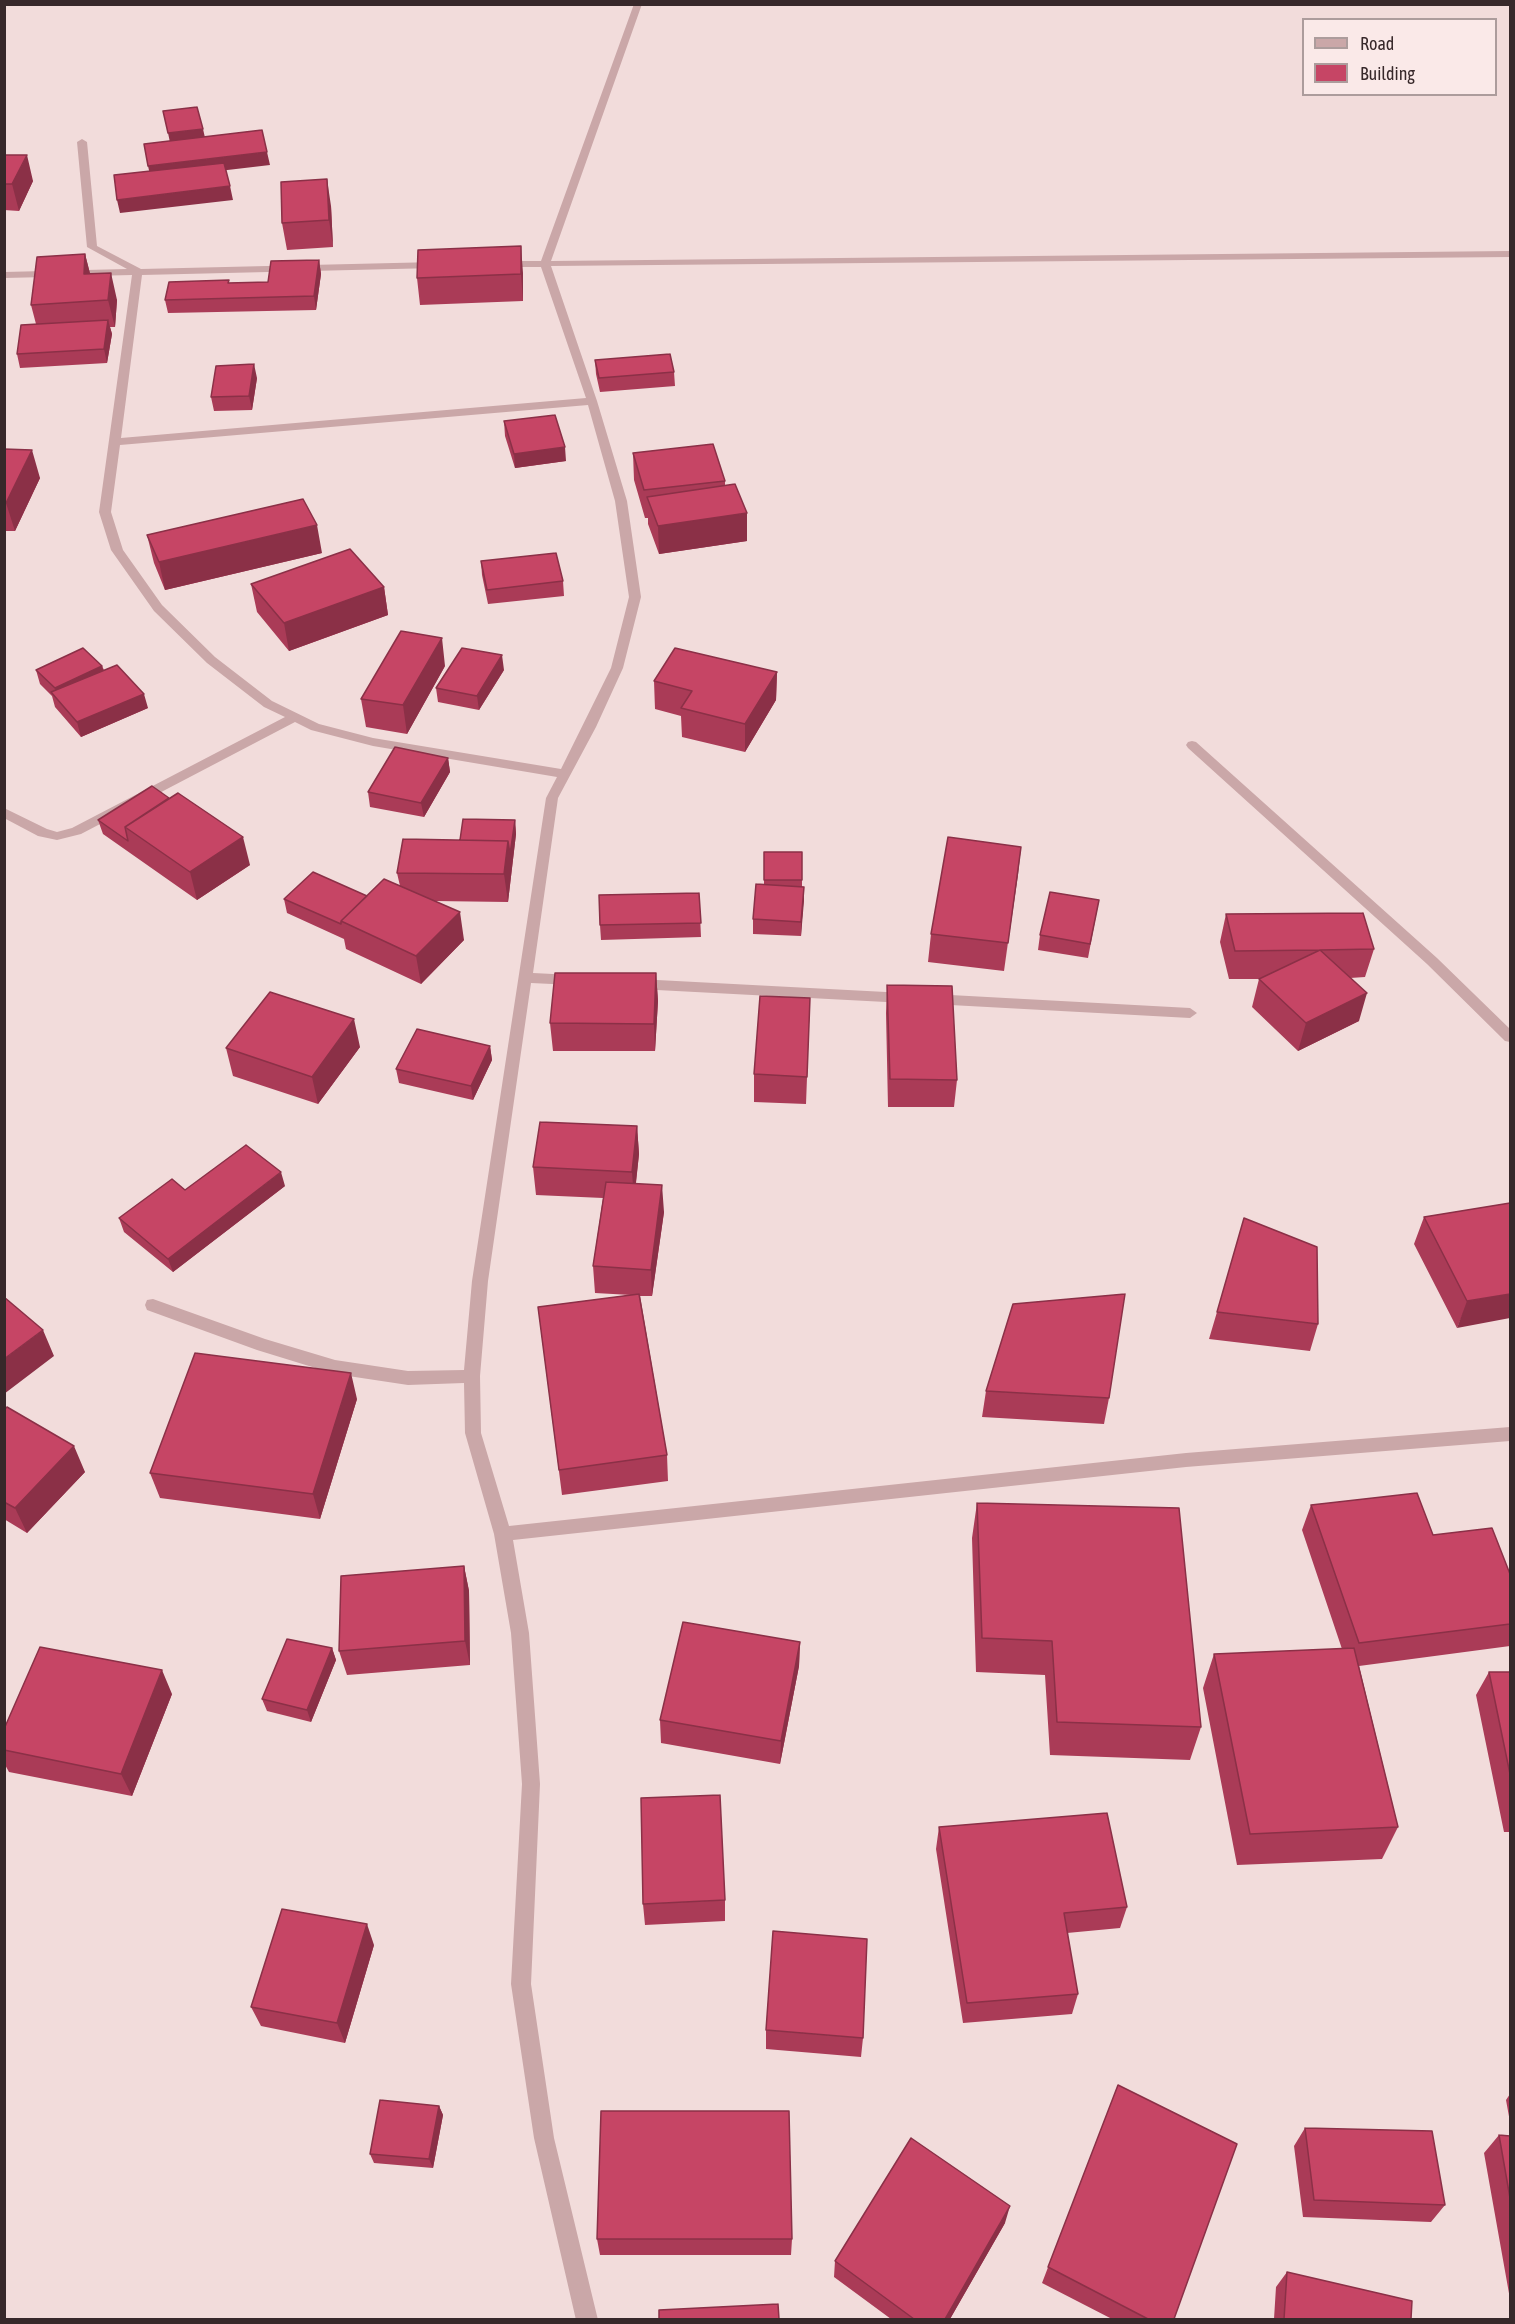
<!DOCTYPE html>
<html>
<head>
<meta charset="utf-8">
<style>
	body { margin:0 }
	#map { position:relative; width:1515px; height:2324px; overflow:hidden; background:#f2dcdb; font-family:"Asap Condensed",sans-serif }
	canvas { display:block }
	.frame { position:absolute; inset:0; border:6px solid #37282a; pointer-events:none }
	.legend { position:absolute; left:1302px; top:18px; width:195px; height:78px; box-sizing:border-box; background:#fae9e8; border:2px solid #ac9c9c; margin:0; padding:8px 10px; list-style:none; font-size:18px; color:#37282a }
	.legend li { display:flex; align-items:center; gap:12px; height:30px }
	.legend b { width:30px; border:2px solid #ac9c9c }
</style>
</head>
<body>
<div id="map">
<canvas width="1515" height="2324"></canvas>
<div class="frame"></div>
<ul class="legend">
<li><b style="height:8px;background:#caa7a8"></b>Road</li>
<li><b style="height:16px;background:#c64565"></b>Building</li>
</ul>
</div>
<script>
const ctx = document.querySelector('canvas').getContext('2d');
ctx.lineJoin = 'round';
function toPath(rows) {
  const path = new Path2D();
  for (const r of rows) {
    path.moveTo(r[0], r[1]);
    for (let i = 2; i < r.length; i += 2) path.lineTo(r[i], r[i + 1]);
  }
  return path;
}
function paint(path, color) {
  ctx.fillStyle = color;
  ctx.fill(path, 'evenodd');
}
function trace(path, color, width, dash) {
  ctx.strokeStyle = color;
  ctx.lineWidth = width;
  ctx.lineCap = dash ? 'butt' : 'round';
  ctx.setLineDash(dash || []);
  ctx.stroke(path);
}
paint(toPath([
	[634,4,642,4,551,261,1510,251,1510,257,551,266,597,401,627,501,641,597,623,668,596,727,558,798,533,973,573,975,580,980,573,985,531,983,488,1281,480,1376,481,1433,509,1526,1186,1453,1510,1427,1510,1441,1186,1467,513,1540,529,1633,540,1784,531,1984,554,2138,598,2320,576,2320,534,2138,511,1984,522,1784,511,1633,494,1534,465,1433,464,1383,408,1385,335,1374,257,1350,147,1310,145,1305,147,1300,153,1299,265,1339,335,1360,408,1371,464,1370,472,1281,546,798,557,777,373,746,311,730,295,722,81,834,57,840,38,836,4,818,4,808,47,829,57,832,72,828,285,717,264,707,207,663,154,611,111,550,99,512,132,275,4,278,4,272,127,269,87,247,77,142,82,139,87,142,97,246,141,269,436,262,441,265,436,268,142,275,121,438,586,398,541,267,502,267,497,264,502,261,541,261,634,4],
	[588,405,615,501,629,597,611,668,561,769,373,738,319,724,272,701,215,657,162,605,123,550,111,512,120,445,588,405],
	[1192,741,1196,742,1437,958,1510,1029,1510,1042,1505,1041,1427,964,1188,748,1186,745,1188,742,1192,741],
	[638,979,905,993,912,998,905,1003,638,989,631,984,638,979],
	[932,994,1190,1008,1197,1013,1190,1018,932,1004,925,999,932,994]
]), '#caa7a8');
paint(toPath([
	[4,155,33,181,19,211,4,210],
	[331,206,333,247,287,250,282,223],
	[85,254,90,274,117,300,115,327,110,327,112,334,107,363,20,368,17,354,36,324,31,305],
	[319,260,321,274,316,310,168,313,165,300,229,283,268,282],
	[523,273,523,301,420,305,417,278],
	[595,360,674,372,675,386,600,392,596,374],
	[257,378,252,410,214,411,211,397],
	[504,421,566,461,515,468,505,436],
	[4,449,40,478,15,531,4,531],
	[633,453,725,481,725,486,747,541,659,554,648,524,648,518,645,518,634,480],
	[147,535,322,553,165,590,154,563],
	[481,561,563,581,564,596,488,604,482,575],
	[251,584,384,587,388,615,289,651,257,612],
	[102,666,104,670,148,708,81,737,55,707,52,696,40,684,36,670],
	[445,666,407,734,366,727,361,699],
	[504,670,479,710,438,702,436,688],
	[777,672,776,700,745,752,682,737,681,716,655,709,654,681],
	[448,758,450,772,424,817,370,807,368,792],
	[98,820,250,865,197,900,103,834],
	[515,820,516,834,508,902,434,901,464,940,421,984,346,949,344,939,287,913,284,899,367,896,400,886,397,873,460,840],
	[1021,847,1004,971,928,962,931,934],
	[764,852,802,852,802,887,804,887,801,936,753,934,753,919,764,885],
	[699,893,701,937,601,940,600,925],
	[1099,900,1088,958,1038,950,1040,935],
	[1226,914,1374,949,1365,977,1350,978,1359,1021,1298,1051,1252,1007,1259,979,1229,979,1220,942],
	[656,973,658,1001,655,1051,553,1051,550,1023],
	[887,985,957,1080,954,1107,888,1107,886,1013],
	[810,998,806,1104,754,1102,754,1074],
	[490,1046,492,1060,473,1100,399,1083,396,1069],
	[360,1047,318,1104,233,1076,226,1048],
	[637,1126,639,1154,636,1183,664,1212,652,1296,640,1296,667,1455,668,1481,562,1495,538,1307,631,1295,595,1293,593,1266,603,1198,536,1195,533,1167],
	[285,1186,173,1272,124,1232,119,1218,185,1190],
	[1510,1203,1457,1328,1414,1244,1424,1217],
	[1217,1312,1318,1324,1310,1351,1209,1339],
	[986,1391,1109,1398,1104,1424,982,1417],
	[357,1399,320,1519,160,1498,150,1473],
	[4,1410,85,1472,27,1533,4,1519],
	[977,1503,1201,1727,1190,1760,1050,1755,1045,1675,976,1672,972,1538],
	[1311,1505,1433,1535,1510,1574,1510,1646,1359,1666,1398,1827,1382,1859,1237,1865,1203,1688,1214,1654,1342,1649,1302,1530],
	[464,1566,469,1591,470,1665,347,1675,339,1651],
	[800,1642,799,1666,780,1764,661,1743,660,1720],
	[332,1648,336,1660,311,1722,267,1711,262,1699],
	[1489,1672,1510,1672,1510,1832,1504,1832,1476,1695],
	[172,1694,132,1796,9,1772,4,1763,4,1729],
	[939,1827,1127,1907,1120,1928,1067,1933,1078,1994,1072,2014,963,2023,936,1849],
	[725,1900,725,1921,645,1925,643,1904],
	[374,1945,345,2043,261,2026,251,2007],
	[766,2030,863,2038,861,2057,766,2049],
	[1118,2085,1174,2319,1112,2319,1042,2283],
	[1510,2094,1510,2122,1506,2100],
	[439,2106,443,2115,433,2168,374,2163,370,2154],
	[1305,2128,1445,2205,1431,2222,1303,2217,1294,2146],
	[1499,2135,1510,2136,1510,2299,1484,2153],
	[1005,2223,950,2319,891,2319,834,2277,835,2261],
	[597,2239,792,2239,791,2255,600,2255],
	[1287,2272,1411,2319,1274,2319,1276,2287]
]), '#aa3b57');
paint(toPath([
	[203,129,206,142,171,147,168,133],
	[267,152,270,165,151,179,148,166],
	[27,155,33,181,19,211,12,184],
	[327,179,331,206,333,247,329,220],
	[230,186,233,200,120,213,117,200],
	[521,246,523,273,523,301,521,274],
	[85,254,92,281,84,274],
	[319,260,321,274,316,310,314,296],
	[111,273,117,300,115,327,108,300],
	[108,320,112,334,107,363,104,349],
	[254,364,257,378,252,410,249,396],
	[565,447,566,461,515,468,514,454],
	[32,450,40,478,15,531,6,503],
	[747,513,747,541,659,554,658,526],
	[317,525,322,553,165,590,159,562],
	[384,587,388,615,289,651,284,623],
	[442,638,445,666,407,734,403,705],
	[502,655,504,670,479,710,477,696],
	[102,666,106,681,60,703,55,688],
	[777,672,776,700,745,752,745,724],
	[144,694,148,708,81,737,77,722],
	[448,758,450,772,424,817,421,803],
	[515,820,516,834,508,902,504,874,508,841],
	[243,837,250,865,197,900,190,872],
	[1021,847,1018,875,1004,971,1008,943],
	[804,887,804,901,801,936,801,922],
	[460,912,464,940,421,984,416,956],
	[656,973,658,1001,655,1051,654,1024],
	[1367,993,1359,1021,1298,1051,1306,1023],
	[354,1019,360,1047,318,1104,312,1077],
	[490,1046,492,1060,473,1100,471,1086],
	[637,1126,639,1154,634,1199,632,1172],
	[281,1172,285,1186,173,1272,168,1259],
	[662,1185,664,1212,652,1296,651,1270],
	[1510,1294,1510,1318,1457,1328,1467,1301],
	[43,1330,54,1356,4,1394,4,1359],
	[351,1373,357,1399,320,1519,313,1494],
	[74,1446,85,1472,27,1533,15,1508],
	[464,1566,469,1591,470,1665,465,1641],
	[800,1642,799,1666,780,1764,781,1741],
	[332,1648,336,1660,311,1722,307,1710],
	[162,1670,172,1694,132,1796,121,1774],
	[367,1924,374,1945,345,2043,337,2023],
	[439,2106,443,2115,433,2168,429,2159],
	[1010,2206,1005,2223,950,2319,945,2319]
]), '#8b3047');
const building = toPath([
	[197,107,203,129,168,133,163,111,197,107],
	[262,130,267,152,148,166,144,144,262,130],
	[4,155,27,155,12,184,4,184,4,155],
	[224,163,230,186,117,200,114,175,224,163],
	[327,179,329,220,282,223,281,182,327,179],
	[521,246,521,274,417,278,418,250,521,246],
	[85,254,84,274,111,273,108,300,31,305,37,257,85,254],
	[319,260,314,296,165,300,169,282,229,280,228,283,268,282,271,261,319,260],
	[108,320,104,349,17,354,21,325,108,320],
	[670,354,674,372,599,378,595,360,670,354],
	[254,364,249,396,211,397,216,366,254,364],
	[555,415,565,447,514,454,504,421,555,415],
	[713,444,725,481,644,490,633,453,713,444],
	[4,449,32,450,6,503,4,503,4,449],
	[735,484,747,513,658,526,647,497,735,484],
	[303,499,317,525,159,562,147,535,303,499],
	[350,549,384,587,284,623,251,584,350,549],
	[556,553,563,581,487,590,481,561,556,553],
	[401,631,442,638,403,705,361,699,401,631],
	[83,648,102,666,55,688,36,670,83,648],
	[462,648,502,655,477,696,436,688,462,648],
	[675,648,777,672,745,724,681,708,692,691,654,681,675,648],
	[117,665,144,694,77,722,51,692,117,665],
	[395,747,448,758,421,803,368,792,395,747],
	[152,786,169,798,125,827,128,841,98,820,152,786],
	[178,793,243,837,190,872,125,827,178,793],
	[463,819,515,820,510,854,508,841,460,840,463,819],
	[948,837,1021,847,1008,943,931,934,948,837],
	[403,839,508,841,504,874,397,873,403,839],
	[764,852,802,852,802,880,764,880,764,852],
	[313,872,367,896,341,921,341,924,284,899,313,872],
	[384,879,460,912,416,956,341,921,384,879],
	[756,884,804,887,801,922,753,919,756,884],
	[1050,892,1099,900,1090,944,1040,935,1050,892],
	[699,893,701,923,600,925,599,895,699,893],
	[1363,913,1374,949,1320,950,1367,993,1306,1023,1259,979,1320,950,1235,951,1226,914,1363,913],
	[555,973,656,973,654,1024,550,1023,555,973],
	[887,985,952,986,957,1080,890,1079,887,985],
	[270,992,354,1019,312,1077,226,1048,270,992],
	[760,996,810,998,807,1077,754,1074,760,996],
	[417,1029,490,1046,471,1086,396,1069,417,1029],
	[540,1122,637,1126,632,1172,533,1167,540,1122],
	[246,1145,281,1172,168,1259,119,1218,172,1179,185,1190,246,1145],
	[606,1182,662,1185,651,1270,593,1266,606,1182],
	[1510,1203,1510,1294,1467,1301,1424,1217,1510,1203],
	[1244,1218,1317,1247,1318,1324,1217,1312,1244,1218],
	[639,1294,667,1455,559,1470,538,1307,639,1294],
	[1125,1294,1109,1398,986,1391,1013,1304,1125,1294],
	[4,1297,43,1330,4,1359,4,1297],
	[195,1353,351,1373,313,1494,150,1473,195,1353],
	[7,1407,74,1446,15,1508,4,1502,4,1410,7,1407],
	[1417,1493,1433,1535,1492,1528,1510,1574,1510,1624,1359,1643,1311,1505,1417,1493],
	[977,1503,1179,1508,1201,1727,1057,1722,1052,1641,982,1638,977,1503],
	[464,1566,465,1641,339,1651,341,1576,464,1566],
	[683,1622,800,1642,781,1741,660,1720,683,1622],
	[287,1639,332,1648,307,1710,262,1699,287,1639],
	[40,1647,162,1670,121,1774,4,1750,4,1729,40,1647],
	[1354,1648,1398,1827,1250,1834,1214,1654,1354,1648],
	[1489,1672,1510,1672,1510,1774,1489,1672],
	[720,1795,725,1900,643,1904,641,1798,720,1795],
	[1107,1813,1127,1907,1064,1913,1078,1994,967,2003,939,1827,1107,1813],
	[282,1909,367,1924,337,2023,251,2007,282,1909],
	[773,1931,867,1939,863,2038,766,2030,773,1931],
	[1118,2085,1237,2144,1174,2319,1148,2319,1048,2267,1118,2085],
	[380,2100,439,2106,429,2159,370,2154,380,2100],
	[601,2111,789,2111,792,2239,597,2239,601,2111],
	[1305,2128,1432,2131,1445,2205,1314,2200,1305,2128],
	[1499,2135,1510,2136,1510,2198,1499,2135],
	[911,2138,1010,2206,945,2319,914,2319,835,2261,911,2138],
	[1287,2272,1412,2301,1411,2319,1284,2319,1287,2272],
	[778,2304,779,2319,659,2319,659,2310,778,2304]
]);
paint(building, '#c64565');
trace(building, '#8b3047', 1.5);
</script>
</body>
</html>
